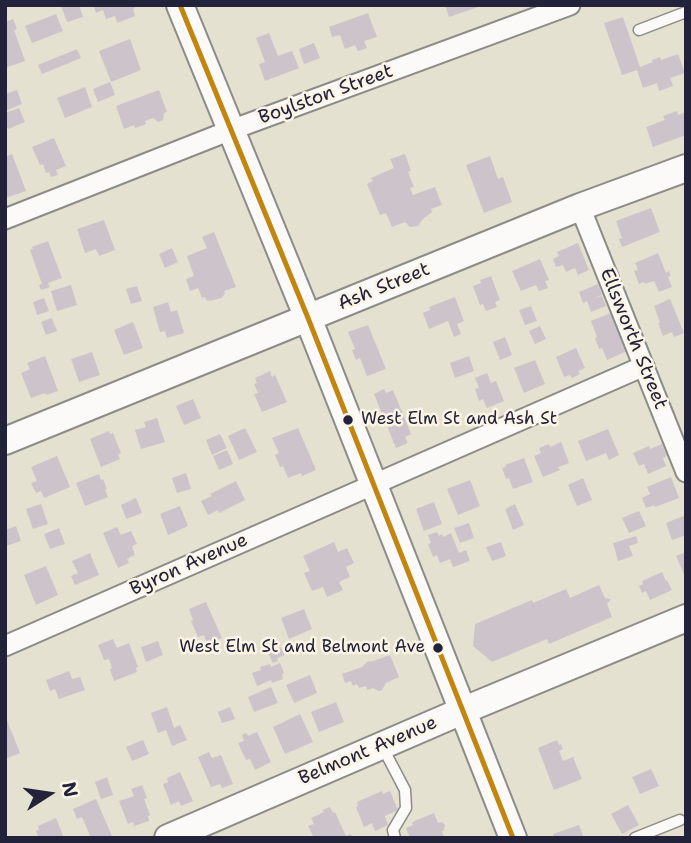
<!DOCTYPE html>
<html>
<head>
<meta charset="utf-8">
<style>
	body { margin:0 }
	#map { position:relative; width:691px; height:843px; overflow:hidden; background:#e5e1d0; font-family:"Shantell Sans",sans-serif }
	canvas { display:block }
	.frame { position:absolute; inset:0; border:7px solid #22223b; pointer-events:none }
	.north { position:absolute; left:14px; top:759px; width:70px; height:70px; -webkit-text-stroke:5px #fcf5e5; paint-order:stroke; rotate:78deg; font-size:19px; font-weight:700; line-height:28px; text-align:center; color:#22223b }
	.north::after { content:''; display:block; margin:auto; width:24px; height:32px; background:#22223b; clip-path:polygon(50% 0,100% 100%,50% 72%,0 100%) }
</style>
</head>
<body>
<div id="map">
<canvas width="691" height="843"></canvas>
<div class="frame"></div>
<div class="north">N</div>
</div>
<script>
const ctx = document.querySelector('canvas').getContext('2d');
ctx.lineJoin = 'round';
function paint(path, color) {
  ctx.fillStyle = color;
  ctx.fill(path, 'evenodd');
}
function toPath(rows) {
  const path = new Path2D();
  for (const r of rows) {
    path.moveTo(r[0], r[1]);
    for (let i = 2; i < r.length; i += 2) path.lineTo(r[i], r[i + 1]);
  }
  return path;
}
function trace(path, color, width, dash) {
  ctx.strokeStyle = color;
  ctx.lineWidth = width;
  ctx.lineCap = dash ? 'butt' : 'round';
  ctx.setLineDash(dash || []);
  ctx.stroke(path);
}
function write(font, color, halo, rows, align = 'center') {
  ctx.font = font + ' "Shantell Sans",sans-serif';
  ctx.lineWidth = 5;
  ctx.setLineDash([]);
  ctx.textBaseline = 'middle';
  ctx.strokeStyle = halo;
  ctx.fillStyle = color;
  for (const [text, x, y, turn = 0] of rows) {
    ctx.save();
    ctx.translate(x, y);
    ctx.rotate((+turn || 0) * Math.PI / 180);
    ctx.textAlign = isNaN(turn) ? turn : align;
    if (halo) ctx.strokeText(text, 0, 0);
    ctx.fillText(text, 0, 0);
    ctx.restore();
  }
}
paint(toPath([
	[63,5,79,5,83,17,67,22,61,6],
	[93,5,134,5,135,8,133,9,135,16,117,23,115,16,106,19,103,10,96,13],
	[445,5,481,5,481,6,449,17],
	[368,13,377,37,364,41,367,48,358,51,355,45,345,49,340,35,332,37,329,27],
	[56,14,63,31,32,43,25,26],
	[623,17,640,67,653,62,652,60,660,57,661,60,678,54,685,73,670,78,673,86,659,91,657,83,643,88,637,70,622,75,604,23],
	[13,19,17,29,14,30,25,61,5,68,5,22],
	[269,33,278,56,292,51,299,68,265,81,259,64,265,62,256,38],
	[130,39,141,70,111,82,99,51],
	[314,43,320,58,304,64,299,49],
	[77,49,81,58,42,74,38,65],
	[110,82,115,95,98,102,93,89],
	[85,87,92,107,65,118,57,98],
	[17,90,22,104,5,111,5,94],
	[159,90,167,112,164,113,163,120,158,122,153,118,145,121,146,124,135,128,134,125,124,129,116,106],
	[19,108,25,122,8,129,5,122,5,113],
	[677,111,678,115,686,112,686,135,653,147,646,127,665,120,663,116],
	[54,138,66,166,56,170,58,175,51,177,49,172,46,173,43,164,40,165,32,147],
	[12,154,26,191,5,198,5,157],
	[405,154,411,171,408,172,414,187,410,188,413,195,435,187,442,205,431,209,432,212,423,219,418,226,410,227,405,222,392,227,386,213,380,215,367,184,373,181,371,178,394,168,390,159],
	[490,156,498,179,503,177,512,202,484,213,466,165],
	[651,208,660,232,622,247,619,239,622,238,616,221],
	[104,220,115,250,99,256,96,249,85,253,77,229],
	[214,232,236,287,224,291,225,294,221,298,210,301,206,300,205,297,202,298,198,288,190,291,186,279,194,276,187,256,207,248,202,237],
	[48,241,62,278,48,283,50,287,41,290,39,285,42,284,30,250,33,249,32,247],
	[578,243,589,270,578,275,575,268,566,272,563,265,556,267,553,259,559,256,557,252],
	[172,248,178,262,165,268,159,254],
	[658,253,666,273,669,271,671,276,668,277,672,287,659,292,654,281,645,284,644,282,639,284,634,271,638,270,635,263],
	[540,259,549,280,545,281,548,288,539,291,536,285,521,291,512,271],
	[491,276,500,300,495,302,497,307,486,311,483,304,480,305,473,286,481,283,480,280],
	[598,284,602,295,594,298,602,296,606,306,591,312,587,301,583,303,579,292],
	[71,285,77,305,57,311,51,291],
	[137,286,142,301,131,304,126,289],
	[455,297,464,321,457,324,461,334,454,337,448,321,429,329,423,313,430,310,429,307],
	[44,298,49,311,37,315,33,302],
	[670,299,684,333,674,337,672,332,663,336,658,323,660,322,654,306],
	[168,302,171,312,177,310,184,333,167,338,165,331,160,332,153,307],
	[531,306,537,321,525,325,519,310],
	[611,313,627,351,607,360,602,348,599,349,595,338,597,337,591,321],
	[52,318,57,331,46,335,41,322],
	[133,322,143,348,124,355,114,330],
	[368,325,386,369,367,376,360,358,356,360,352,350,355,349,348,332],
	[540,326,546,339,535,344,529,331],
	[505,337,512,355,500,360,493,342],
	[576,348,585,368,578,371,580,374,572,378,570,375,564,377,556,357],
	[92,352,100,375,79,382,71,359],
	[45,356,58,391,46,395,45,393,31,398,21,373,30,369,27,363],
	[469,356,474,371,455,378,450,363],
	[535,360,545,384,524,393,514,368],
	[270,371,272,377,275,375,287,402,262,412,254,394,258,393,254,384,257,383,255,378],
	[487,373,491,383,496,381,504,401,487,408,483,399,479,401,475,389,479,388,475,378],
	[384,389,386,393,393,390,411,434,405,437,408,443,396,448,374,394],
	[193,399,201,418,184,425,176,406],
	[157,418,165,442,141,449,135,430,146,427,144,422],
	[245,428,257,452,239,460,228,436],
	[298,428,316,470,302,476,301,473,288,478,283,466,280,467,275,455,279,453,272,438],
	[608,429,619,455,609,460,606,453,586,461,578,441],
	[109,431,110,434,113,433,121,453,118,455,120,459,101,467,90,439],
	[220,434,227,448,212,455,206,440],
	[561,442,569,463,558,467,560,470,543,477,534,456,541,453,539,448,549,444,550,447],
	[662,444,667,456,663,458,666,466,648,474,644,464,639,466,633,453,649,446,650,449],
	[227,450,233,464,219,470,213,456],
	[57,456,70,487,44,498,41,491,36,493,31,483,37,481,31,467],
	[524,458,533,482,513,489,509,478,506,479,502,468,506,467,505,465],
	[186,473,191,489,177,493,172,478],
	[99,474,101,480,103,479,107,489,105,490,108,497,85,506,76,483],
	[671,477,679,498,655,507,654,505,646,508,642,498,650,494,647,487],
	[583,478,592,500,577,506,568,485],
	[470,480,480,506,458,515,447,489],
	[236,481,245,500,219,513,218,510,208,515,201,501,212,496,210,494],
	[136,498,142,513,126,519,121,505],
	[434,502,442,524,424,531,416,509],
	[41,504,48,524,33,529,26,509],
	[515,504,524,525,513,530,505,509],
	[180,506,188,526,168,535,160,514],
	[639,511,646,526,629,533,622,518],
	[686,515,686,535,672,540,666,523],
	[469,523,474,538,460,543,454,528],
	[16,526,21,541,6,546,5,530],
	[117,527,121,535,131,531,137,544,132,546,135,555,127,559,129,563,118,568,103,533],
	[59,528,65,544,50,549,44,534],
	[437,532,439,536,442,534,443,537,451,533,459,553,466,550,470,561,453,567,450,559,440,563,437,555,433,557,428,544,431,543,428,535],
	[636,536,638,543,629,546,633,556,618,561,613,543],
	[334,542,338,552,347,548,354,563,346,567,350,577,339,582,343,590,327,597,323,587,312,591,304,573,310,571,303,556],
	[501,542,506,556,492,561,486,547],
	[686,552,686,579,676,556],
	[90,553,99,575,75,585,71,576,78,573,72,561],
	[46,566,58,595,36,605,24,575],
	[662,572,666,581,667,580,672,590,650,600,646,591,642,593,639,586,643,584,642,581],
	[599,585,605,598,611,599,607,604,612,617,549,644,547,639,492,662,473,646,475,624,532,600,533,603,566,589,570,598],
	[206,602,222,638,207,644,204,635,198,637,191,621,193,620,189,609],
	[304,609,312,629,289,639,281,618],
	[113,639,117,648,129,643,138,667,136,668,137,672,114,681,110,669,112,668,109,659,104,660,98,645],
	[158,641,163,655,146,662,141,647],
	[281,647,285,655,277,658,278,661,273,663,268,653],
	[390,655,399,677,386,683,382,690,379,691,373,688,367,690,366,686,359,688,357,684,353,686,351,681,345,683,342,674,362,667,367,662,373,661],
	[280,663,284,673,282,674,283,679,272,683,271,680,257,686,252,673,261,670,260,667,270,664,271,667],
	[69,671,72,679,80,677,85,690,59,699,55,689,50,691,46,680],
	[310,675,317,693,294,703,286,685],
	[271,687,278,703,254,712,248,697],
	[336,702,344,722,319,732,311,712],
	[167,707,174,728,180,725,187,740,172,746,166,730,158,733,151,713],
	[230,707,235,719,222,723,218,712],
	[300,714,313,742,285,754,273,727],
	[5,715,20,753,5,759],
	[257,732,271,762,255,770,250,759,246,760,238,743,244,741,242,735,246,733,248,736],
	[143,740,149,754,132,761,126,747],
	[557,740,559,745,561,744,563,749,559,751,563,761,573,757,582,779,554,790,538,748],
	[209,752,212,758,221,755,233,784,222,788,220,784,211,787,198,757],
	[651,769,659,786,640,794,632,777],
	[180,772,193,801,181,806,179,801,171,805,163,784,168,782,167,778],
	[107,777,113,795,101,799,95,782],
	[142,785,147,798,144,799,150,815,148,816,149,821,134,826,133,822,128,824,119,801,134,796,131,789],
	[382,791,383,794,390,791,398,810,385,816,388,825,375,831,372,823,364,827,356,807,358,806,357,802],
	[96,799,112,836,107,838,91,838,82,817,77,819,73,809],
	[628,805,639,825,622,834,611,814],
	[330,807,333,813,335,812,346,836,351,834,353,838,319,838,318,836,314,838,308,826,314,824,311,818,324,812,322,810],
	[434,813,438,823,442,822,445,825,444,830,442,831,444,838,410,838,406,828,413,825,412,822],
	[56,818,64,838,39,838,36,831,39,830,38,826],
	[579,825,584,838,554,838,553,834]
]), '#ccc4ca');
const lane = toPath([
	[639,30,686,12],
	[382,746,405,790,406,808,393,830,395,838],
	[635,838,680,820]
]);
const street = toPath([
	[580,207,686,472],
	[5,219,231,130,570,5],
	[5,646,644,366]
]);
const secondary = toPath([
	[180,5,308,318,513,838],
	[5,441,580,207,686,168],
	[168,838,462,711,686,618]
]);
trace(lane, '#8d8b86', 13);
trace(street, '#8d8b86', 23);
trace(secondary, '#8d8b86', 30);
trace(lane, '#fbfaf8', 10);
trace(street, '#fbfaf8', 19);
trace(secondary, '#fbfaf8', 26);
trace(toPath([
	[180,5,308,318,513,838]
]), '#c2850f', 5);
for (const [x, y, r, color] of [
	[348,420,6,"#22223b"],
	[438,648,6,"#22223b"]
]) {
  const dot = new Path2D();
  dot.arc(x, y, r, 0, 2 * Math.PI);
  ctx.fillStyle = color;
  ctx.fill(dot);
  trace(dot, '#fcf5e5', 2.5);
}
write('17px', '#22223b', '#fcf5e5', [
	["West Elm St and Ash St",361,420],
	["West Elm St and Belmont Ave",425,648,"right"]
], 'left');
write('19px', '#22223b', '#fcf5e5', [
	["Boylston Street",326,95,-20],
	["Ash Street",384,287,-22],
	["Ellsworth Street",633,339,68],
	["Byron Avenue",189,565,-24],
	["Belmont Avenue",368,751,-23]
]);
</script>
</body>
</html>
